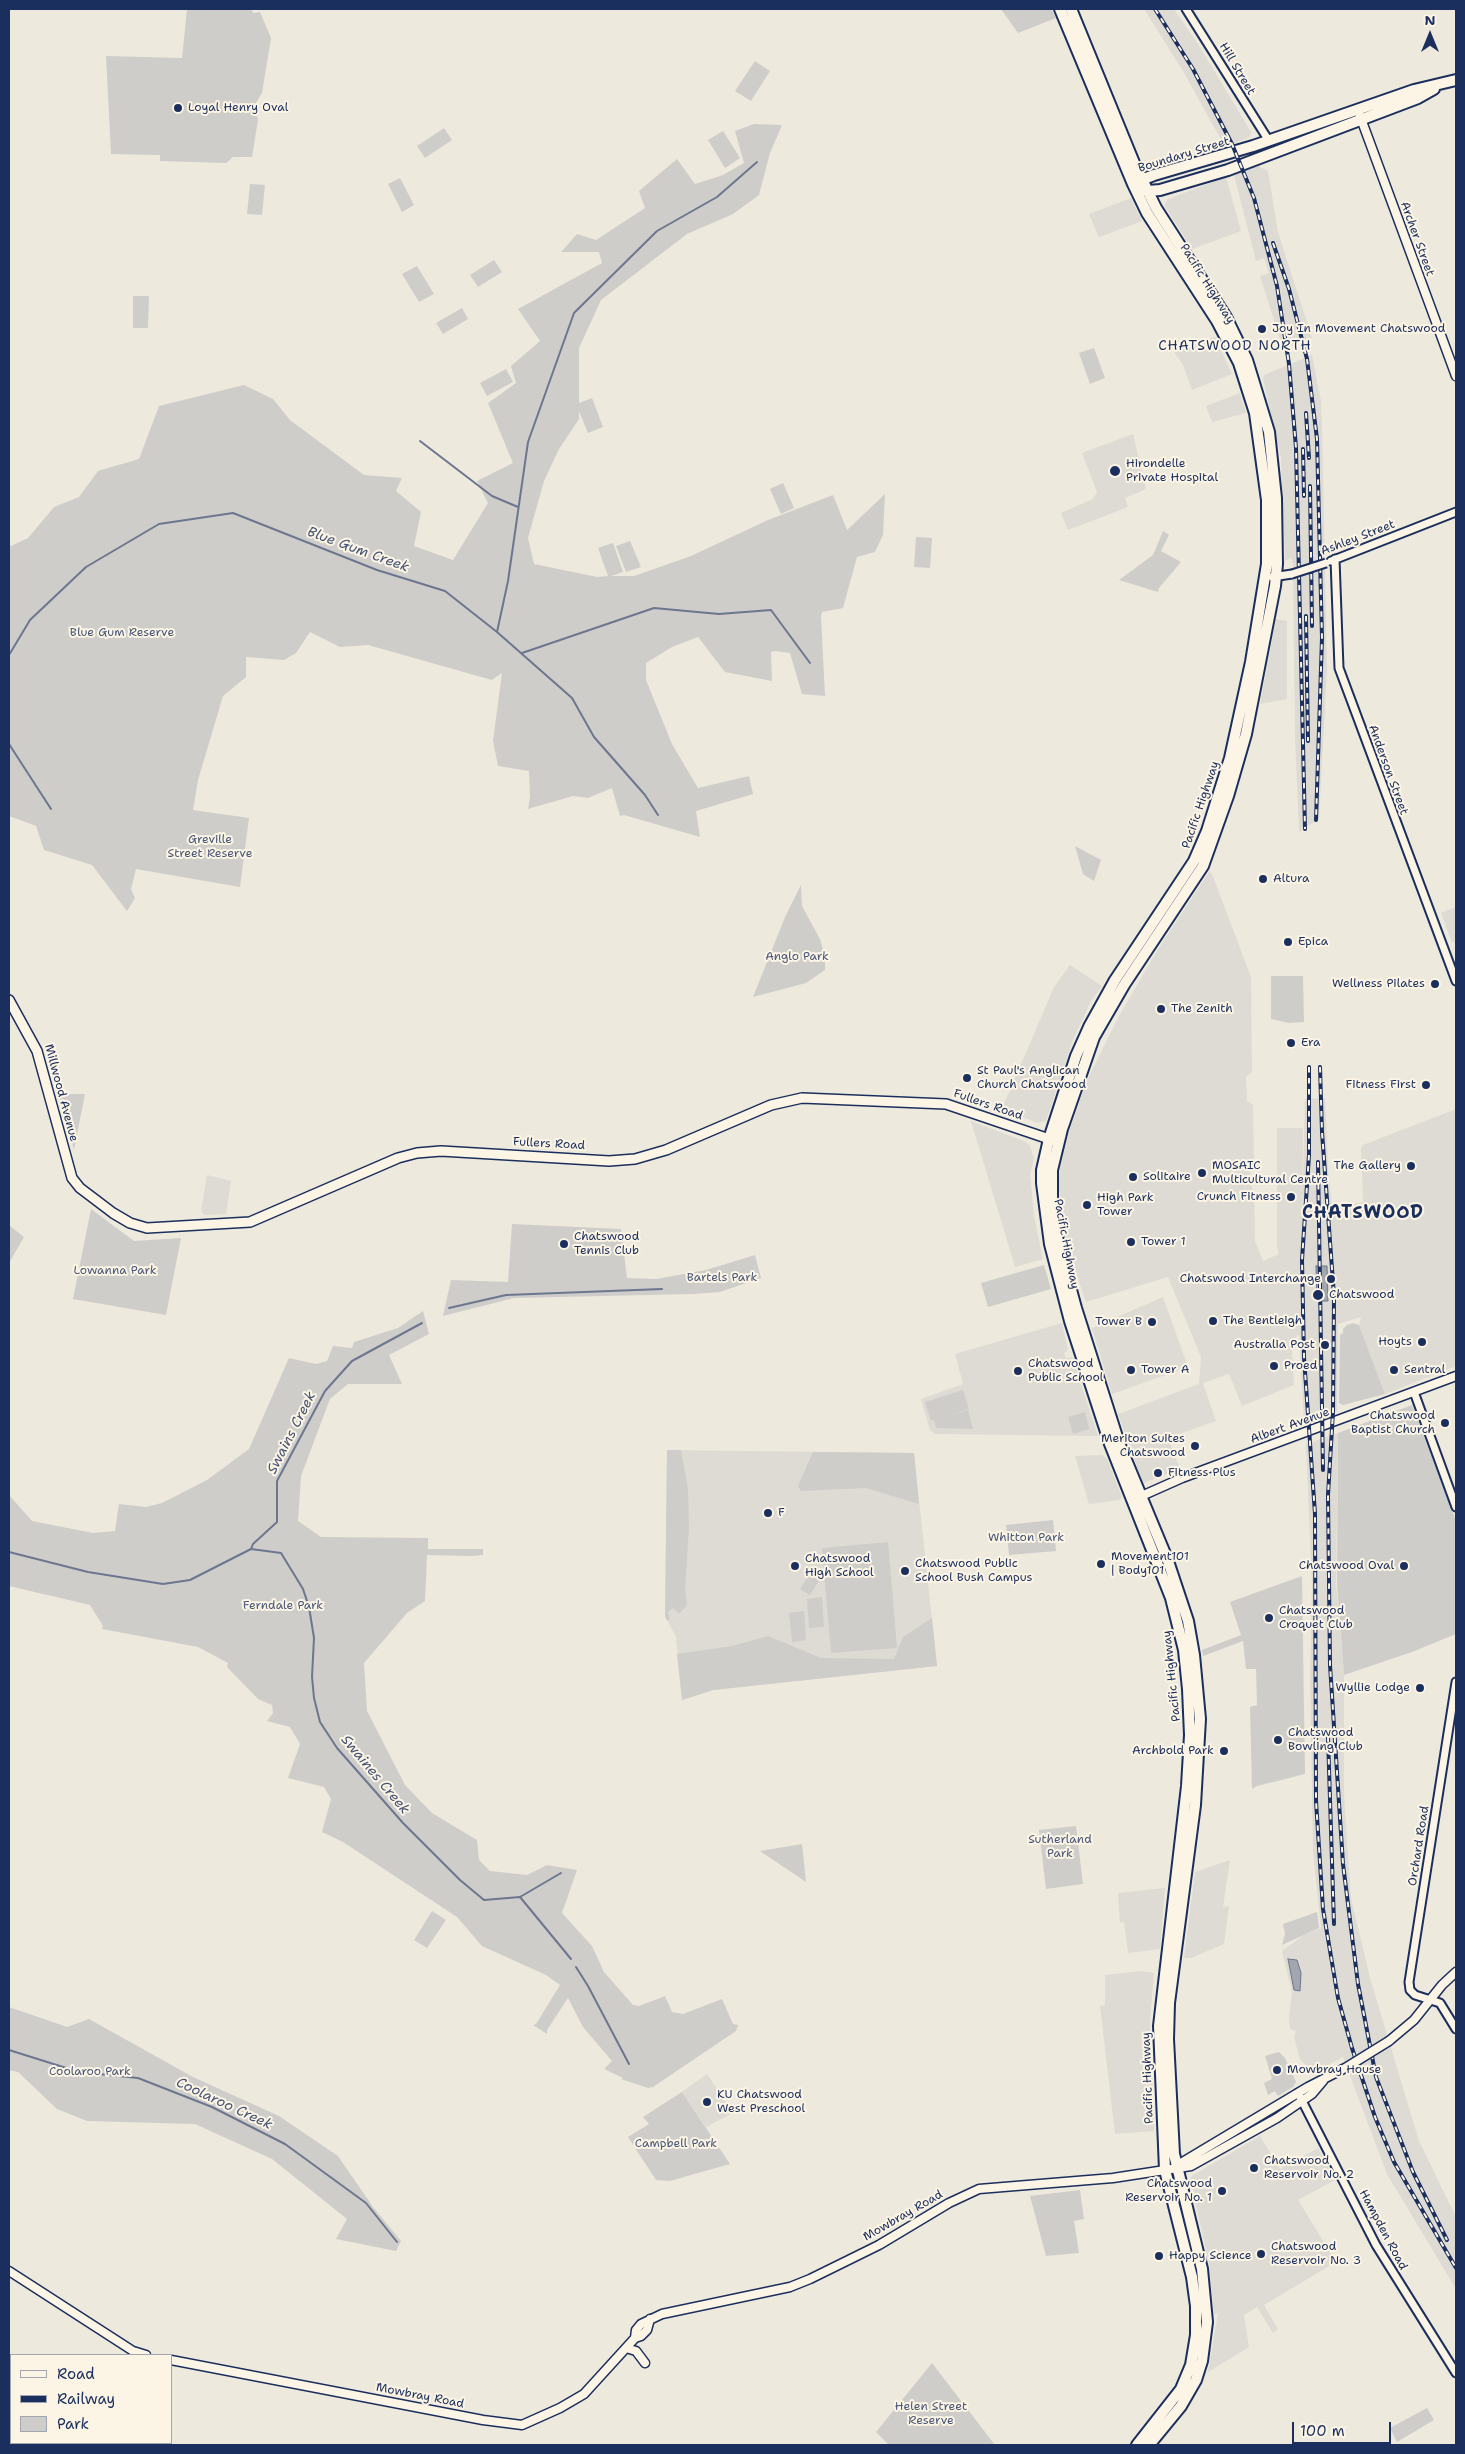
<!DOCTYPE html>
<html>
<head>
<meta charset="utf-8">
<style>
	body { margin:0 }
	#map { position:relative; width:1465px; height:2454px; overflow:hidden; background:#eee9dd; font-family:"Shantell Sans",sans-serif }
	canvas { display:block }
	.frame { position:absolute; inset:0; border:10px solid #1b2f5e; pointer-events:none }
	.legend { position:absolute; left:10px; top:2354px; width:162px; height:90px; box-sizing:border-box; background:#fcf5e5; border:1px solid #a2a6af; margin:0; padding:6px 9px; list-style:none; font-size:15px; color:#1b2f5e }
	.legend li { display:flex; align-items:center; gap:10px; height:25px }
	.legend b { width:25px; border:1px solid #a2a6af }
	.north { position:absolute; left:1405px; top:10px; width:50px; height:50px; -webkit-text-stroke:4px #fcf5e5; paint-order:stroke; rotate:0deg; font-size:14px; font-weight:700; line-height:20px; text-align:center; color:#1b2f5e }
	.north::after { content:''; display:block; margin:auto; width:18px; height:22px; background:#1b2f5e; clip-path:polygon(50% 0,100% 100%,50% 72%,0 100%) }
	.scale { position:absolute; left:1292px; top:2422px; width:99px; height:22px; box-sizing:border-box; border:2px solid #1b2f5e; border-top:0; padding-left:6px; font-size:15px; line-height:18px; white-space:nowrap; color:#1b2f5e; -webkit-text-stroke:4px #fcf5e5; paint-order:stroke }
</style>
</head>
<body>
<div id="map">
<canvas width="1465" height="2454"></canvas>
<div class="frame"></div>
<ul class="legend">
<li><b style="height:6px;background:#fcf5e5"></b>Road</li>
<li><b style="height:6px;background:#1b2f5e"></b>Railway</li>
<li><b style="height:14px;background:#cfcdca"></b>Park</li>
</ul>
<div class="north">N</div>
<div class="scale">100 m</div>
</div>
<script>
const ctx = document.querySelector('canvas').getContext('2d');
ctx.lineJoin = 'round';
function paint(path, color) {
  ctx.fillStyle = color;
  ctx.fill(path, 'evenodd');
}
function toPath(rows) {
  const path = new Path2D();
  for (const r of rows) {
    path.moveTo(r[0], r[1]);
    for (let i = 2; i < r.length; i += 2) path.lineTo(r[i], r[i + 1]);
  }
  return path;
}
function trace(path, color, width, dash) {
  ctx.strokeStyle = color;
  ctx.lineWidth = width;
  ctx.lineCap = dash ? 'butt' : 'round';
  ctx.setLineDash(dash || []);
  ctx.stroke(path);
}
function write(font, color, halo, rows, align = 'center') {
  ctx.font = font + ' "Shantell Sans",sans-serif';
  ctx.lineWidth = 4;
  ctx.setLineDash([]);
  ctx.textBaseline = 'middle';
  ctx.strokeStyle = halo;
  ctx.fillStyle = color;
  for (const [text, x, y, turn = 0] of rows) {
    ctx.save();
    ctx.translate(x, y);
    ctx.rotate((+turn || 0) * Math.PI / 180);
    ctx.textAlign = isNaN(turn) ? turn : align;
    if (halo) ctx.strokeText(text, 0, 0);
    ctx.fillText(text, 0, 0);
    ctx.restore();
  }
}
paint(toPath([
	[1144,9,1174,9,1200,47,1251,132,1250,137,1223,148,1220,138,1183,71],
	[1256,165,1268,171,1278,232,1312,338,1283,349,1260,276,1269,273,1264,258,1256,261,1234,175],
	[1226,177,1241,231,1192,249,1164,205,1168,199],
	[1131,198,1142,221,1099,237,1089,214],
	[1215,337,1232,374,1192,390,1183,365,1174,352],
	[1312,355,1321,401,1322,429,1327,669,1319,819,1299,832,1295,737,1293,565,1291,558,1285,561,1281,458,1263,379,1264,375],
	[1240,393,1246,413,1212,422,1206,406],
	[1133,434,1146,489,1125,498,1128,507,1068,530,1061,513,1093,499,1097,492,1082,453],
	[1276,619,1287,621,1287,699,1260,704],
	[1209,872,1212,874,1251,977,1252,1072,1246,1077,1247,1101,1253,1105,1254,1162,1250,1167,1250,1184,1254,1191,1255,1241,1263,1261,1279,1254,1277,1245,1277,1128,1303,1128,1302,1213,1305,1099,1325,1098,1328,1169,1332,1208,1363,1202,1361,1148,1363,1145,1456,1109,1456,1366,1385,1394,1359,1325,1361,1317,1338,1324,1337,1411,1304,1423,1299,1335,1297,1335,1292,1353,1294,1385,1242,1406,1229,1374,1203,1383,1216,1421,1168,1438,1180,1469,1143,1483,1118,1414,1199,1384,1201,1357,1168,1277,1086,1302,1067,1247,1058,1182,1060,1169,1070,1129,1086,1082,1119,1016,1158,949],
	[1456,907,1456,941,1452,943,1441,913],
	[1070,965,1102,986,1091,1001,1073,1040,1046,1121,1038,1123,1002,1109,1054,987],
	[971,1121,1026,1142,1030,1146,1034,1158,1030,1174,1034,1216,1043,1259,1015,1267],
	[207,1175,231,1181,226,1214,204,1215,201,1211],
	[1163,1297,1188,1367,1112,1394,1092,1328],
	[1062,1323,1068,1351,1064,1353,1066,1358,1072,1357,1098,1436,935,1434,930,1430,921,1399,963,1384,955,1354],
	[1338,1433,1336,1584,1344,1675,1344,1794,1351,1898,1370,1978,1419,2141,1456,2217,1456,2289,1387,2174,1343,2057,1319,2070,1311,2070,1300,2060,1294,2037,1296,2031,1290,2029,1289,2017,1292,1992,1282,1951,1304,1935,1321,1928,1313,1852,1310,1674,1312,1585,1306,1444],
	[667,1450,914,1453,937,1666,713,1690,682,1700,676,1637,665,1616],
	[1102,1455,1107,1459,1122,1497,1120,1500,1089,1504,1075,1456],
	[1230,1860,1223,1907,1229,1906,1224,1944,1191,1958,1184,1958,1195,1872],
	[1165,1888,1160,1949,1128,1953,1124,1922,1120,1923,1118,1893],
	[1142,1971,1154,1973,1150,2020,1154,2131,1115,2134,1100,2006,1105,2005,1105,1975],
	[707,2074,733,2113,706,2127,682,2092],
	[1260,2136,1280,2169,1318,2148,1335,2180,1298,2200,1336,2262,1264,2305,1278,2329,1273,2333,1257,2307,1244,2315,1249,2347,1208,2372,1218,2313,1214,2315,1209,2263,1190,2179,1193,2175]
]), '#dedbd4');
paint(toPath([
	[187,9,250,9,254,13,260,12,271,38,262,93,254,106,258,120,252,157,233,157,226,163,160,161,160,155,111,154,106,56,182,58],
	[1001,9,1051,9,1056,18,1018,33],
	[755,61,770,71,751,101,735,91],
	[754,124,782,125,770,153,759,195,733,214,687,234,601,300,579,348,579,403,592,398,603,427,588,433,579,411,579,419,559,449,544,481,528,538,534,564,597,577,608,576,598,548,613,543,623,572,611,576,634,576,691,556,768,520,833,495,847,530,885,494,883,535,875,552,857,557,843,608,822,612,821,616,825,696,802,694,790,653,775,651,771,652,772,681,725,672,698,637,672,647,646,663,646,680,672,744,698,788,749,776,753,794,696,811,700,837,624,815,620,816,612,788,588,798,573,796,528,809,530,797,529,771,498,766,493,741,502,673,492,680,368,645,340,647,310,632,296,653,284,660,246,657,246,677,223,696,198,780,193,810,249,818,240,887,136,869,131,889,135,898,127,911,92,865,44,850,36,826,9,816,9,547,28,538,54,507,79,497,98,471,139,459,159,406,244,385,273,399,290,420,364,475,402,478,396,491,421,512,414,546,453,560,488,503,477,481,513,463,488,403,516,383,511,366,540,341,518,309,602,263,599,252,561,252,577,234,596,240,645,208,639,191,677,159,695,184,723,175,744,163,735,131],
	[444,128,452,140,425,158,417,146],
	[723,131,740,158,725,168,708,140],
	[400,178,414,205,402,212,388,184],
	[250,184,265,185,262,215,247,214],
	[494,260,502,272,478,287,470,275],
	[417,266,434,294,419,302,402,274],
	[133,296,149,296,148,328,133,328],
	[462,308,468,319,443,334,436,323],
	[1094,348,1105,378,1090,384,1079,353],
	[506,369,513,382,487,396,480,383],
	[783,483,794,508,781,514,770,489],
	[1163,531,1169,535,1161,551,1181,562,1159,588,1158,592,1119,580,1153,555],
	[916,537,932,538,930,568,914,567],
	[630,541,641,567,626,572,616,546],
	[1075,846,1101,860,1094,881,1083,874],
	[801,885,802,906,820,939,825,957,825,970,806,983,753,997,785,917],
	[1271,976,1303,976,1304,1022,1289,1023,1271,1019],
	[59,1094,85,1094,74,1150],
	[91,1209,134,1241,181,1238,166,1315,73,1299],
	[512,1224,621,1229,627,1278,656,1279,706,1270,755,1255,761,1278,720,1292,694,1294,514,1298,443,1316,451,1280,508,1282],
	[9,1225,24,1237,9,1263],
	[1044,1265,1051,1289,988,1307,981,1283],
	[423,1311,429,1334,389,1355,402,1384,348,1384,330,1399,301,1476,298,1521,321,1537,428,1538,428,1549,483,1549,483,1555,472,1556,427,1555,425,1601,407,1613,364,1663,367,1711,405,1785,432,1813,477,1840,479,1860,490,1871,527,1875,547,1865,577,1870,562,1913,592,1946,604,1972,633,2005,639,2006,665,1996,672,2012,683,2014,722,1999,733,2024,738,2025,736,2031,653,2087,648,2088,621,2079,623,2078,604,2069,612,2061,583,2027,568,1998,547,2030,547,2034,533,2025,536,2024,560,1985,546,1975,482,1946,457,1917,343,1842,322,1832,331,1799,324,1787,288,1778,300,1744,290,1727,267,1721,273,1713,272,1705,258,1699,227,1667,228,1663,198,1647,102,1629,103,1626,90,1605,9,1586,9,1495,32,1521,93,1533,115,1531,119,1504,146,1507,162,1503,207,1480,249,1449,289,1358,316,1364,327,1361,333,1346,352,1348,354,1342,398,1328],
	[1353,1323,1359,1325,1385,1394,1343,1405,1339,1403,1340,1335,1343,1333,1343,1329,1347,1325],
	[963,1390,969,1409,947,1416,968,1410,973,1429,936,1428,934,1420,931,1421,925,1402],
	[1412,1405,1456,1521,1456,1634,1412,1652,1344,1675,1337,1585,1338,1433],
	[1085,1412,1089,1429,1073,1434,1068,1417],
	[667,1450,681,1450,688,1489,689,1528,685,1589,687,1605,679,1614,673,1608,668,1612,670,1619,667,1621,665,1616],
	[813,1452,914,1453,919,1504,866,1488,801,1491,798,1486],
	[1053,1520,1056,1551,1009,1555,1006,1525],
	[888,1542,897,1648,831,1653,822,1548],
	[814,1568,823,1574,810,1595,800,1589],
	[1302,1576,1305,1774,1257,1786,1252,1789,1250,1707,1257,1705,1256,1669,1246,1669,1243,1641,1203,1656,1202,1650,1241,1635,1230,1602],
	[822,1597,824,1627,809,1628,807,1599],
	[804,1611,806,1640,792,1642,789,1613],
	[932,1618,937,1666,713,1690,682,1700,677,1654,732,1646,768,1636,821,1658,894,1659,903,1637],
	[1076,1826,1083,1884,1046,1889,1039,1830],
	[802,1844,806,1882,760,1851],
	[432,1911,446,1920,427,1948,414,1940],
	[1317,1912,1319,1928,1282,1945,1285,1934,1283,1924],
	[9,2007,67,2027,89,2019,193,2077,279,2116,338,2156,373,2207,401,2241,396,2251,336,2239,347,2219,272,2159,195,2124,87,2121,57,2109,18,2072,9,2070],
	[1279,2052,1285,2058,1296,2082,1293,2087,1278,2096,1275,2091,1268,2095,1264,2083,1272,2079,1265,2056],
	[682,2092,730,2164,670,2181,656,2180,628,2137,649,2124,643,2117],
	[1080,2190,1084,2219,1074,2221,1079,2253,1046,2256,1030,2196],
	[932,2363,995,2445,889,2445,876,2432],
	[1427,2408,1434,2420,1397,2442,1390,2428]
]), '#cfcdca');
const water = toPath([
	[1316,1266,1327,1266,1328,1301,1317,1301,1316,1266],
	[1288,1959,1297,1960,1301,1973,1300,1991,1294,1990,1288,1959]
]);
paint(water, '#a2a7af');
trace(water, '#6c778f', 1);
trace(toPath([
	[420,441,492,496,518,507],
	[497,632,508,581,528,442,574,313,657,231,717,197,757,162],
	[522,653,654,608,719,614,771,610,810,663],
	[9,655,30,620,86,567,159,524,233,513,377,570,445,591,497,632,572,698,594,737,645,795,658,815],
	[9,744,51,809],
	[449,1308,506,1295,662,1289],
	[251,1549,281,1553,303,1589,309,1607,314,1638,312,1677,314,1698,320,1722,337,1748,403,1823,460,1880,484,1900,520,1897,571,1959],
	[9,1552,88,1572,163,1584,190,1580,251,1549,253,1544,277,1522,277,1481,325,1391,352,1361,422,1323],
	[520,1897,561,1873],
	[576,1967,588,1986,629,2064],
	[9,2050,79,2072,138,2078,212,2107,285,2144,366,2203,397,2242]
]), '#6c778f', 2);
const tertiary = toPath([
	[1186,9,1269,141],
	[1335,559,1339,668,1456,981],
	[1331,561,1456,512],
	[1272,577,1292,574],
	[1414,1392,1456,1507],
	[1456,1682,1409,1982,1410,1990,1415,1995,1440,2003,1456,2029],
	[1298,2093,1376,2245,1456,2373]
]);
const secondary = toPath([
	[1360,116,1456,376],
	[1137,1498,1182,1478,1456,1376],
	[1389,2041,1414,2020,1442,1985,1456,1972],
	[1176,2166,1308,2087,1347,2067],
	[9,2271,133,2351,146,2355],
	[635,2338,636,2330,641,2324,662,2314,790,2287,810,2279,879,2245,949,2203,979,2189,1113,2178,1191,2166,1277,2118,1312,2094,1323,2081],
	[626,2348,636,2351,645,2363],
	[171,2360,483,2420,522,2425,560,2408,584,2394,635,2338,641,2336,647,2330,650,2319]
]);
const primary = toPath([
	[9,1000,37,1051,72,1178,80,1188,113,1213,130,1223,147,1228,250,1222,398,1158,417,1153,441,1151,609,1161,635,1159,666,1150,771,1105,802,1098,946,1104,1055,1141]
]);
const trunk = toPath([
	[1060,9,1133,184,1147,213,1217,321,1239,363,1255,413,1267,500,1267,564,1251,662,1230,758,1207,831,1194,861,1115,980,1089,1027,1076,1056,1049,1139,1042,1170,1042,1183,1050,1244,1070,1321,1110,1444,1171,1598,1184,1650,1188,1689,1190,1735,1187,1786,1159,2026,1165,2170,1192,2277,1196,2306,1196,2335,1191,2365,1181,2389,1137,2445],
	[1071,9,1134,163,1156,208,1226,317,1247,360,1269,432,1276,498,1277,564,1275,586,1246,734,1228,796,1203,866,1124,985,1094,1037,1062,1129,1052,1170,1052,1197,1058,1242,1076,1308,1119,1443,1168,1561,1188,1621,1194,1655,1200,1719,1195,1805,1169,2003,1168,2039,1174,2154,1202,2269,1207,2322,1202,2361,1196,2380,1181,2406,1149,2445],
	[1136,182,1154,175,1253,146,1414,90,1456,80],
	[1143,189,1148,191,1160,190,1228,170,1418,98,1434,89]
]);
trace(tertiary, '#1b2f5e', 11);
trace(secondary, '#1b2f5e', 11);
trace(primary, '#1b2f5e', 12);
trace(trunk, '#1b2f5e', 14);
trace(tertiary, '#fcf5e5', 7);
trace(secondary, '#fcf5e5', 8);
trace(primary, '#fcf5e5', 9);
trace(trunk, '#fcf5e5', 10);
const rail = toPath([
	[1155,9,1193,69,1232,144,1254,198,1277,286,1289,364,1296,448,1305,829],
	[1273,243,1289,289,1307,359,1317,439,1322,638,1316,820],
	[1306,413,1309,458],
	[1303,449,1304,496],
	[1310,486,1312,626],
	[1306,616,1308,741],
	[1309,1067,1309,1155,1302,1260,1304,1357,1315,1514,1316,1801,1323,1909,1338,1998,1352,2048,1375,2117,1394,2162,1456,2268],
	[1320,1067,1322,1132,1334,1296,1333,1412,1328,1495,1330,1665,1343,1864,1358,1984,1376,2077,1413,2172,1447,2240],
	[1318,1162,1323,1470],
	[1328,1737,1334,1924]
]);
trace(rail, '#1b2f5e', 4);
trace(rail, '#fcf5e5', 2, [5.5]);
const tertiaryBridge = toPath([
	[1292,574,1326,563]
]);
const secondaryBridge = toPath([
	[1347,2067,1389,2041]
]);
trace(tertiaryBridge, '#1b2f5e', 11, []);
trace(secondaryBridge, '#1b2f5e', 11, []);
trace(tertiaryBridge, '#fcf5e5', 7);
trace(secondaryBridge, '#fcf5e5', 8);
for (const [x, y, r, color] of [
	[178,108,5,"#1b2f5e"],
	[1262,329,5,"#1b2f5e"],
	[1115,471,6,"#1b2f5e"],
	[1263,879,5,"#1b2f5e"],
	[1288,942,5,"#1b2f5e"],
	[1435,984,5,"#1b2f5e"],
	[1161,1009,5,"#1b2f5e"],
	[1291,1043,5,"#1b2f5e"],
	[967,1078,5,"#1b2f5e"],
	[1426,1085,5,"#1b2f5e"],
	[1411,1166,5,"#1b2f5e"],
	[1202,1173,5,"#1b2f5e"],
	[1133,1177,5,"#1b2f5e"],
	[1291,1197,5,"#1b2f5e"],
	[1087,1205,5,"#1b2f5e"],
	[1131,1242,5,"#1b2f5e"],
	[564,1244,5,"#1b2f5e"],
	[1331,1279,5,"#1b2f5e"],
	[1318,1295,6,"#1b2f5e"],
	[1213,1321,5,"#1b2f5e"],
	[1152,1322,5,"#1b2f5e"],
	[1422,1342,5,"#1b2f5e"],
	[1325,1345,5,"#1b2f5e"],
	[1274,1366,5,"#1b2f5e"],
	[1131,1370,5,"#1b2f5e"],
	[1394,1370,5,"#1b2f5e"],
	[1018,1371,5,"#1b2f5e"],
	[1445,1423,5,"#1b2f5e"],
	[1195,1446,5,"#1b2f5e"],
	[1158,1473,5,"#1b2f5e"],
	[768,1513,5,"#1b2f5e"],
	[1101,1564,5,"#1b2f5e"],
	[795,1566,5,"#1b2f5e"],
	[1404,1566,5,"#1b2f5e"],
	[905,1571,5,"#1b2f5e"],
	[1269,1618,5,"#1b2f5e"],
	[1420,1688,5,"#1b2f5e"],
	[1278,1740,5,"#1b2f5e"],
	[1224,1751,5,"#1b2f5e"],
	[1277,2070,5,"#1b2f5e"],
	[707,2102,5,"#1b2f5e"],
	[1254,2168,5,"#1b2f5e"],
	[1222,2191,5,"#1b2f5e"],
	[1261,2254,5,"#1b2f5e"],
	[1159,2256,5,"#1b2f5e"]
]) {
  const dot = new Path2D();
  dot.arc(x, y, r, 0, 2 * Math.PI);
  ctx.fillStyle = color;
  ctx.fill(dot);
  trace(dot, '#fcf5e5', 2);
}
write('12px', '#1b2f5e', '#fcf5e5', [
	["Hill Street",1237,69,59],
	["Boundary Street",1184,155,-17],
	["Archer Street",1417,239,70],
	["Pacific Highway",1207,284,58],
	["Ashley Street",1358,538,-21],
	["Anderson Street",1388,770,70],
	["Pacific Highway",1201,805,-71],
	["Millwood Avenue",61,1093,75],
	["Fullers Road",988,1105,19],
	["Fullers Road",549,1144,3],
	["Pacific Highway",1066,1244,79],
	["Albert Avenue",1290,1426,-20],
	["Pacific Highway",1172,1676,-96],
	["Orchard Road",1419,1846,-81],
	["Pacific Highway",1148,2078,-92],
	["Mowbray Road",903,2216,-30],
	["Hampden Road",1383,2230,62],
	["Mowbray Road",420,2396,11]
]);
write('12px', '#1b2f5e', '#fcf5e5', [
	["Loyal Henry Oval",188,108],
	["Joy In Movement Chatswood",1272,329],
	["Hirondelle",1126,464],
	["Private Hospital",1126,478],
	["Altura",1273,879],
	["Epica",1298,942],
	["Wellness Pilates",1425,984,"right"],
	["The Zenith",1171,1009],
	["Era",1301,1043],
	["St Paul's Anglican",977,1071],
	["Church Chatswood",977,1085],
	["Fitness First",1416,1085,"right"],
	["MOSAIC",1212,1166],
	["Multicultural Centre",1212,1180],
	["The Gallery",1401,1166,"right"],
	["Solitaire",1143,1177],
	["Crunch Fitness",1281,1197,"right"],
	["High Park",1097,1198],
	["Tower",1097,1212],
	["Chatswood",574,1237],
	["Tennis Club",574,1251],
	["Tower 1",1141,1242],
	["Chatswood Interchange",1321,1279,"right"],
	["Chatswood",1329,1295],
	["The Bentleigh",1223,1321],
	["Tower B",1142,1322,"right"],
	["Hoyts",1412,1342,"right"],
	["Australia Post",1315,1345,"right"],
	["Chatswood",1028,1364],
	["Public School",1028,1378],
	["Proed",1284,1366],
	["Tower A",1141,1370],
	["Sentral",1404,1370],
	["Chatswood",1435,1416,"right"],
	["Baptist Church",1435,1430,"right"],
	["Meriton Suites",1185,1439,"right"],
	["Chatswood",1185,1453,"right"],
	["Fitness Plus",1168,1473],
	["F",778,1513],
	["Movement101",1111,1557],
	["| Body101",1111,1571],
	["Chatswood",805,1559],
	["High School",805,1573],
	["Chatswood Public",915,1564],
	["School Bush Campus",915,1578],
	["Chatswood Oval",1394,1566,"right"],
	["Chatswood",1279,1611],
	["Croquet Club",1279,1625],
	["Wyllie Lodge",1410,1688,"right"],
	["Chatswood",1288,1733],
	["Bowling Club",1288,1747],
	["Archbold Park",1214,1751,"right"],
	["Mowbray House",1287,2070],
	["KU Chatswood",717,2095],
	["West Preschool",717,2109],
	["Chatswood",1264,2161],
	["Reservoir No. 2",1264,2175],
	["Chatswood",1212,2184,"right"],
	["Reservoir No. 1",1212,2198,"right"],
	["Chatswood",1271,2247],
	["Reservoir No. 3",1271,2261],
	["Happy Science",1169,2256]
], 'left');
write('12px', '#485679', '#fcf5e5', [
	["Blue Gum Reserve",122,633],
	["Greville",210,840],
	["Street Reserve",210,854],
	["Anglo Park",797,957],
	["Lowanna Park",115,1271],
	["Bartels Park",722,1278],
	["Whitton Park",1026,1538],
	["Ferndale Park",283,1606],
	["Sutherland",1060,1840],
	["Park",1060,1854],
	["Coolaroo Park",90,2072],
	["Campbell Park",676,2144],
	["Helen Street",931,2407],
	["Reserve",931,2421]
]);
ctx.letterSpacing = '1px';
write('14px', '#1b2f5e', '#fcf5e5', [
	["CHATSWOOD NORTH",1235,346]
]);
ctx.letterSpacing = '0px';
write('italic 14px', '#445376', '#fcf5e5', [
	["Blue Gum Creek",358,550,20],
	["Swains Creek",292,1433,-63],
	["Swaines Creek",375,1775,50],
	["Coolaroo Creek",224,2104,25]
]);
ctx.letterSpacing = '1px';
write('bold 18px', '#1b2f5e', '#fcf5e5', [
	["CHATSWOOD",1363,1213]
]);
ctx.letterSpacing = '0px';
</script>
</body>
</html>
